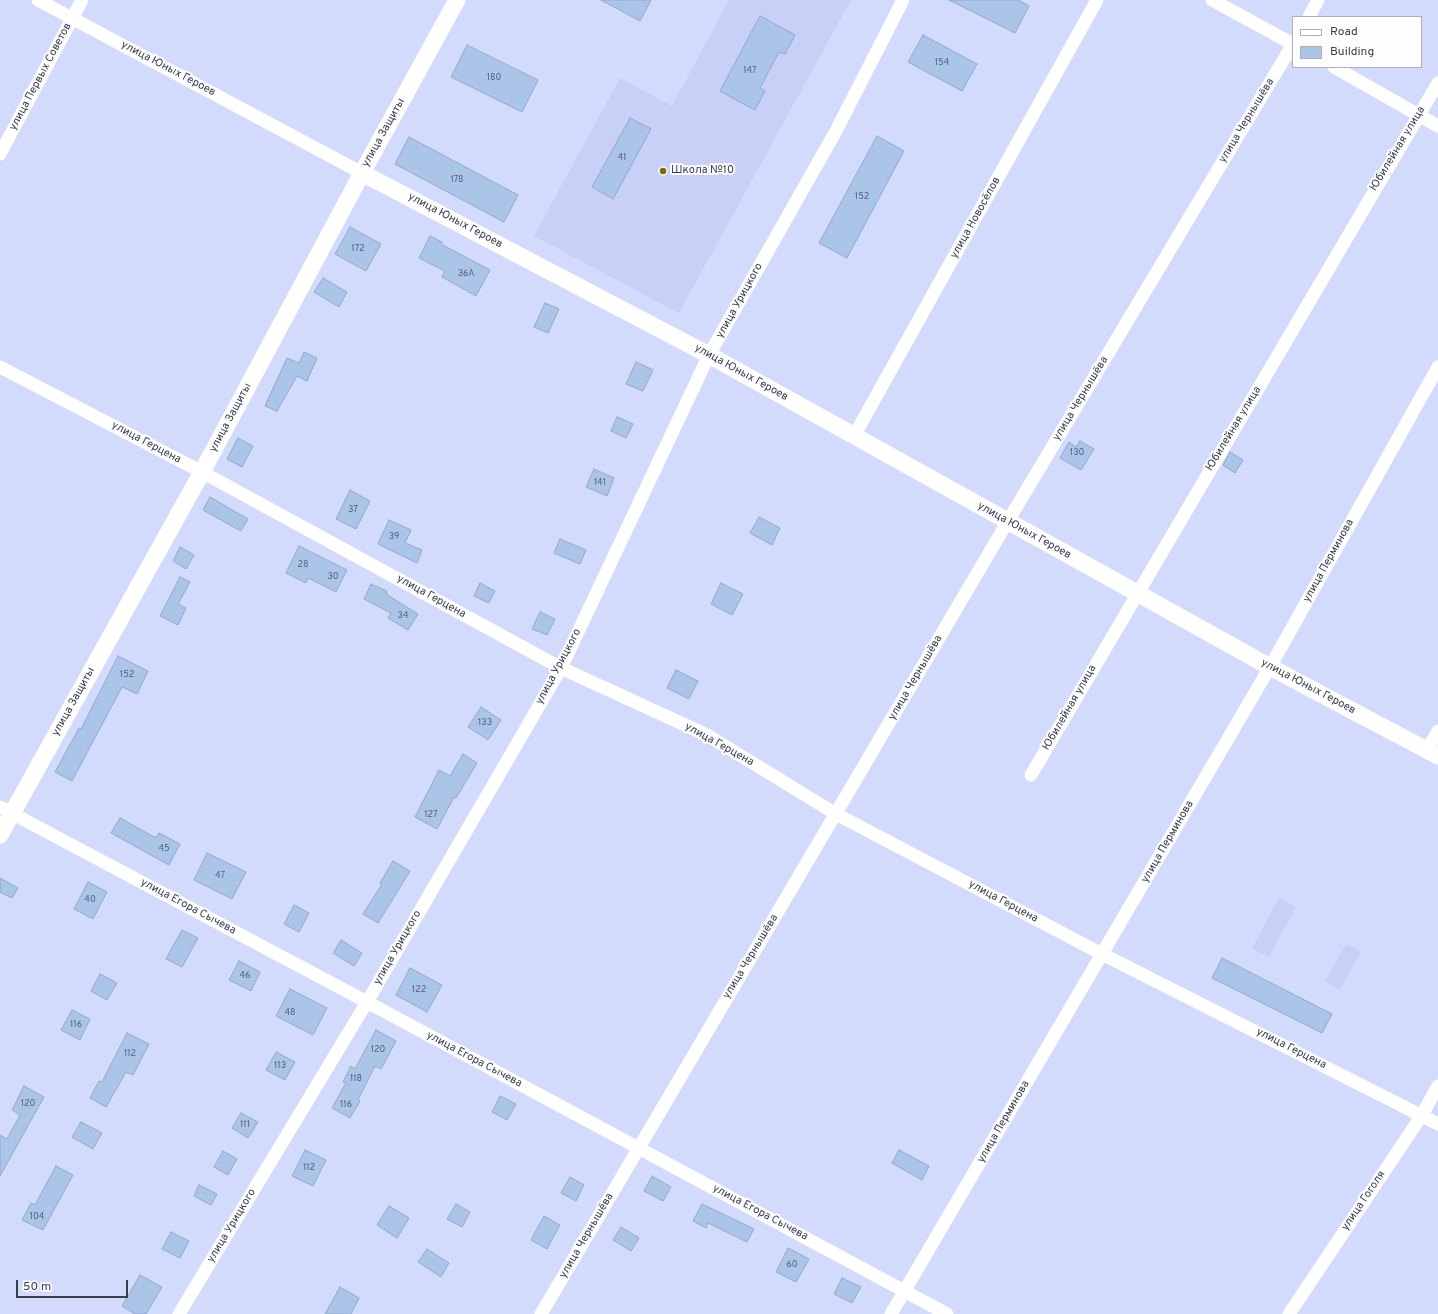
<!DOCTYPE html>
<html>
<head>
<meta charset="utf-8">
<style>
	body { margin:0 }
	#map { position:relative; width:1438px; height:1314px; overflow:hidden; background:#d3dbfc; font-family:Overpass,sans-serif }
	canvas { display:block }
	.legend { position:absolute; left:1292px; top:16px; width:130px; height:52px; box-sizing:border-box; background:#fdfdfd; border:1px solid #afb0b7; margin:0; padding:5px 7px; list-style:none; font-size:12px; color:#393c4d }
	.legend li { display:flex; align-items:center; gap:8px; height:20px }
	.legend b { width:20px; border:1px solid #afb0b7 }
	.scale { position:absolute; left:16px; top:1280px; width:112px; height:18px; box-sizing:border-box; border:2px solid #393c4d; border-top:0; padding-left:5px; font-size:12px; line-height:14px; white-space:nowrap; color:#393c4d; -webkit-text-stroke:3px #fdfdfd; paint-order:stroke }
</style>
</head>
<body>
<div id="map">
<canvas width="1438" height="1314"></canvas>
<ul class="legend">
<li><b style="height:5px;background:#fff"></b>Road</li>
<li><b style="height:11px;background:#abc5e9"></b>Building</li>
</ul>
<div class="scale">50 m</div>
</div>
<script>
const ctx = document.querySelector('canvas').getContext('2d');
ctx.lineJoin = 'round';
function paint(path, color) {
  ctx.fillStyle = color;
  ctx.fill(path, 'evenodd');
}
function toPath(rows) {
  const path = new Path2D();
  for (const r of rows) {
    path.moveTo(r[0], r[1]);
    for (let i = 2; i < r.length; i += 2) path.lineTo(r[i], r[i + 1]);
  }
  return path;
}
function trace(path, color, width, dash) {
  ctx.strokeStyle = color;
  ctx.lineWidth = width;
  ctx.lineCap = dash ? 'butt' : 'round';
  ctx.setLineDash(dash || []);
  ctx.stroke(path);
}
function write(font, color, halo, rows, align = 'center') {
  ctx.font = font + ' Overpass,sans-serif';
  ctx.lineWidth = 4;
  ctx.setLineDash([]);
  ctx.textBaseline = 'middle';
  ctx.strokeStyle = halo;
  ctx.fillStyle = color;
  for (const [text, x, y, turn = 0] of rows) {
    ctx.save();
    ctx.translate(x, y);
    ctx.rotate((+turn || 0) * Math.PI / 180);
    ctx.textAlign = isNaN(turn) ? turn : align;
    if (halo) ctx.strokeText(text, 0, 0);
    ctx.fillText(text, 0, 0);
    ctx.restore();
  }
}
paint(toPath([
	[729,0,851,0,679,313,534,236,620,78,672,106],
	[1279,898,1296,907,1269,957,1252,948],
	[1346,944,1361,952,1340,990,1325,982]
]), '#c8d0f7');
const building = toPath([
	[601,0,651,0,640,21,601,0],
	[949,0,1018,0,1029,6,1015,33,949,0],
	[760,16,795,35,785,54,779,52,760,88,765,91,755,110,720,91,760,16],
	[923,35,977,64,962,91,908,62,923,35],
	[467,45,538,80,522,112,451,77,467,45],
	[630,118,651,129,613,199,592,187,630,118],
	[877,136,904,151,847,258,819,243,877,136],
	[409,137,518,195,504,222,395,164,409,137],
	[350,227,381,244,366,271,335,254,350,227],
	[430,236,442,242,441,244,490,270,476,296,442,277,445,271,419,258,430,236],
	[323,278,347,292,339,307,314,292,323,278],
	[545,303,559,309,548,333,534,327,545,303],
	[304,352,317,358,307,381,297,376,277,411,265,406,287,358,299,363,304,352],
	[636,362,653,370,643,391,626,384,636,362],
	[617,417,633,424,626,438,611,431,617,417],
	[238,438,253,446,242,467,227,459,238,438],
	[1080,441,1094,449,1081,470,1060,458,1069,442,1076,447,1080,441],
	[1230,452,1243,460,1235,473,1223,465,1230,452],
	[594,469,614,478,607,496,586,487,594,469],
	[350,490,370,501,356,529,336,519,350,490],
	[210,497,248,519,241,531,203,510,210,497],
	[759,517,780,528,772,545,750,533,759,517],
	[389,520,411,530,405,543,422,550,417,563,378,544,389,520],
	[560,539,586,550,580,564,554,553,560,539],
	[299,546,347,570,336,592,308,578,306,583,286,573,299,546],
	[180,547,194,555,186,569,173,561,180,547],
	[180,577,190,582,178,604,186,608,178,625,160,616,180,577],
	[480,583,495,591,489,603,474,596,480,583],
	[721,583,743,594,732,615,711,604,721,583],
	[371,584,387,591,386,594,418,614,408,630,388,618,391,613,364,599,371,584],
	[540,612,555,619,547,635,532,629,540,612],
	[118,656,148,671,137,694,122,687,72,781,55,772,79,728,81,729,118,656],
	[676,670,698,681,689,699,667,688,676,670],
	[481,707,501,720,488,740,468,727,481,707],
	[463,754,477,763,456,798,454,797,437,829,415,817,439,770,450,776,463,754],
	[120,818,156,838,159,833,180,844,169,865,111,833,120,818],
	[207,853,246,872,232,899,194,880,207,853],
	[393,861,410,871,378,923,363,914,382,884,380,883,393,861],
	[0,878,18,888,12,898,0,892,0,878],
	[88,882,107,892,93,919,74,909,88,882],
	[294,905,309,913,299,932,284,924,294,905],
	[182,930,198,938,182,967,166,959,182,930],
	[341,940,362,953,354,966,333,953,341,940],
	[1222,958,1332,1014,1322,1033,1212,978,1222,958],
	[239,961,260,972,251,991,229,980,239,961],
	[410,968,442,985,427,1012,396,995,410,968],
	[100,974,117,983,107,1000,91,991,100,974],
	[290,989,327,1008,313,1035,276,1016,290,989],
	[72,1010,90,1019,80,1040,61,1030,72,1010],
	[376,1030,396,1041,381,1069,375,1066,358,1100,360,1101,350,1118,332,1108,346,1083,343,1082,351,1066,355,1069,376,1030],
	[127,1033,149,1044,133,1075,126,1072,106,1107,90,1098,99,1081,102,1082,127,1033],
	[276,1052,295,1062,285,1080,266,1070,276,1052],
	[24,1086,44,1097,0,1176,0,1135,7,1139,20,1115,12,1110,24,1086],
	[500,1096,516,1104,507,1120,492,1112,500,1096],
	[241,1113,258,1122,248,1138,232,1128,241,1113],
	[81,1122,102,1133,93,1149,72,1137,81,1122],
	[305,1150,326,1160,313,1186,292,1176,305,1150],
	[899,1150,929,1166,922,1180,892,1163,899,1150],
	[223,1151,237,1159,228,1175,214,1167,223,1151],
	[56,1166,73,1175,43,1230,22,1220,31,1203,35,1205,56,1166],
	[652,1176,671,1187,663,1201,644,1191,652,1176],
	[570,1177,584,1185,576,1201,561,1193,570,1177],
	[199,1185,217,1194,211,1205,194,1196,199,1185],
	[456,1204,470,1212,462,1227,447,1219,456,1204],
	[702,1204,754,1229,747,1242,708,1223,706,1228,693,1221,702,1204],
	[389,1206,409,1218,397,1238,377,1225,389,1206],
	[544,1216,560,1225,547,1249,531,1240,544,1216],
	[621,1227,639,1238,631,1251,613,1240,621,1227],
	[171,1232,189,1241,180,1258,162,1249,171,1232],
	[788,1248,809,1259,796,1282,776,1272,788,1248],
	[427,1249,449,1263,441,1277,418,1262,427,1249],
	[140,1275,162,1287,146,1314,135,1314,122,1306,140,1275],
	[842,1278,861,1287,852,1303,834,1294,842,1278],
	[340,1287,359,1298,351,1314,325,1314,340,1287]
]);
paint(building, '#abc5e9');
trace(building, '#8fa9cc', 1);
trace(toPath([
	[38,0,362,173],
	[1212,0,1293,44],
	[1309,17,1318,0],
	[1334,67,1438,126],
	[0,154,82,0],
	[0,367,202,472,561,668,707,735,836,814,1102,954,1438,1124],
	[854,436,1097,0],
	[1427,750,1438,731],
	[1031,775,1438,83],
	[0,807,367,1002,947,1314],
	[179,1314,367,1002,561,668,709,355,836,131,903,0],
	[541,1314,1008,521,1293,44],
	[891,1314,1270,667,1438,367],
	[1289,1314,1422,1115,1438,1086]
]), '#fff', 13);
trace(toPath([
	[362,173,709,355,1270,667,1438,756],
	[0,835,202,472,362,173,457,0]
]), '#fff', 17);
for (const [x, y, r, color] of [
	[663,171,4,"#7d6900"]
]) {
  const dot = new Path2D();
  dot.arc(x, y, r, 0, 2 * Math.PI);
  ctx.fillStyle = color;
  ctx.fill(dot);
  trace(dot, '#fdfdfd', 1.5);
}
write('9px', '#565e74', null, [
	["154",942,63],
	["147",750,71],
	["180",494,78],
	["41",622,158],
	["178",457,180],
	["152",862,197],
	["172",358,249],
	["36А",466,274],
	["130",1077,453],
	["141",600,483],
	["37",353,510],
	["39",394,537],
	["28",303,565],
	["30",333,577],
	["34",403,616],
	["152",127,675],
	["133",485,723],
	["127",431,815],
	["45",164,849],
	["47",220,876],
	["40",90,900],
	["46",245,976],
	["122",419,990],
	["48",290,1013],
	["116",76,1025],
	["120",378,1050],
	["112",130,1054],
	["113",280,1066],
	["118",356,1079],
	["120",28,1104],
	["116",346,1105],
	["111",245,1125],
	["112",309,1168],
	["104",37,1217],
	["60",792,1265]
]);
write('11px', '#393c4d', '#fdfdfd', [
	["улица Юных Героев",168,69,28],
	["улица Первых Советов",41,77,-62],
	["улица Чернышёва",1247,121,-59],
	["улица Защиты",384,133,-61],
	["Юбилейная улица",1398,149,-59],
	["улица Новосёлов",976,218,-61],
	["улица Юных Героев",455,221,28],
	["улица Урицкого",740,301,-61],
	["улица Юных Героев",741,373,29],
	["улица Чернышёва",1081,399,-59],
	["улица Защиты",231,418,-62],
	["Юбилейная улица",1234,429,-59],
	["улица Герцена",146,443,28],
	["улица Юных Героев",1024,531,29],
	["улица Перминова",1329,561,-61],
	["улица Герцена",431,597,29],
	["улица Урицкого",559,667,-62],
	["улица Чернышёва",916,678,-60],
	["улица Юных Героев",1308,687,28],
	["улица Защиты",74,702,-61],
	["Юбилейная улица",1070,708,-60],
	["улица Герцена",719,745,29],
	["улица Перминова",1168,842,-60],
	["улица Герцена",1003,902,28],
	["улица Егора Сычева",188,907,28],
	["улица Урицкого",398,948,-60],
	["улица Чернышёва",751,957,-59],
	["улица Герцена",1291,1049,27],
	["улица Егора Сычева",474,1060,28],
	["улица Перминова",1004,1122,-60],
	["улица Гоголя",1364,1201,-56],
	["улица Егора Сычева",760,1213,28],
	["улица Урицкого",232,1226,-59],
	["улица Чернышёва",587,1236,-60]
]);
write('11px', '#393c4d', '#fdfdfd', [
	["Школа №10",671,171]
], 'left');
</script>
</body>
</html>
